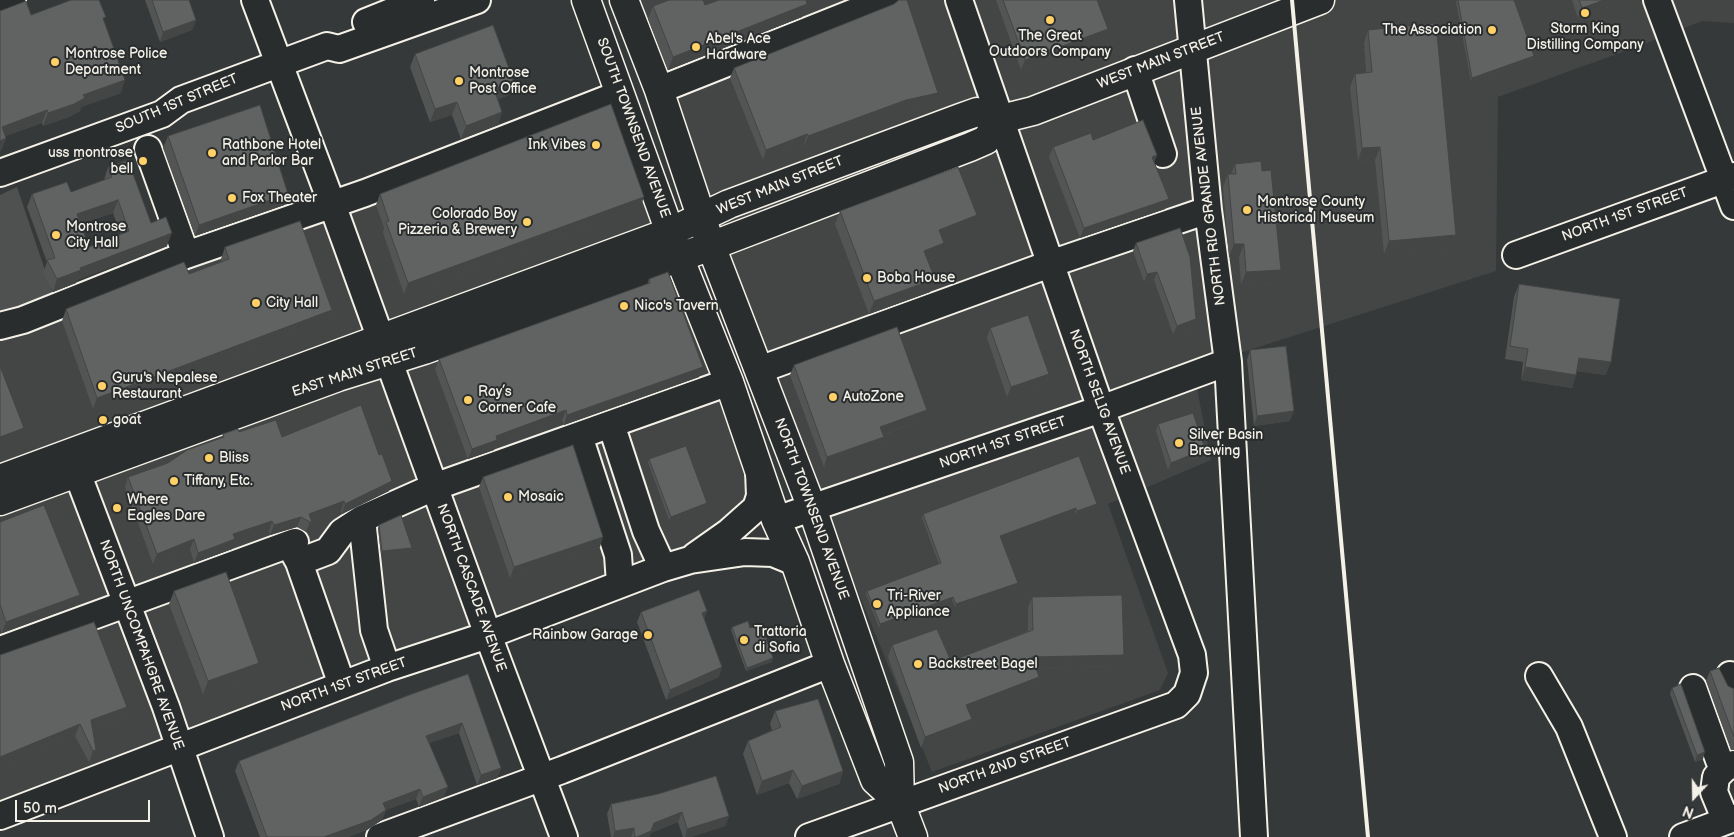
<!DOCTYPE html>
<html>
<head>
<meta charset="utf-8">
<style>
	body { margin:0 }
	#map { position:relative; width:1734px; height:837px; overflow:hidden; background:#363939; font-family:"Balsamiq Sans",sans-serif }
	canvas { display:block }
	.north { position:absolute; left:1669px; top:772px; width:50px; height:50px; -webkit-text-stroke:4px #2a2d2e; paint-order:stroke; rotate:201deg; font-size:14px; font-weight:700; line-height:20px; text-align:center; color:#f4f1e8 }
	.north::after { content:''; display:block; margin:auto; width:18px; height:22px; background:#f4f1e8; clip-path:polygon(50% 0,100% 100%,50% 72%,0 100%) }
	.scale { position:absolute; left:15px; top:800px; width:135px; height:22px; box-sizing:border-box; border:2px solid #f4f1e8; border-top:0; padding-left:6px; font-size:15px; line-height:18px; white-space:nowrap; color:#f4f1e8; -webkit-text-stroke:4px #2a2d2e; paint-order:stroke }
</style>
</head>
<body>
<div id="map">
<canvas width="1734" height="837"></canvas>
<div class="north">N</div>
<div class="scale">50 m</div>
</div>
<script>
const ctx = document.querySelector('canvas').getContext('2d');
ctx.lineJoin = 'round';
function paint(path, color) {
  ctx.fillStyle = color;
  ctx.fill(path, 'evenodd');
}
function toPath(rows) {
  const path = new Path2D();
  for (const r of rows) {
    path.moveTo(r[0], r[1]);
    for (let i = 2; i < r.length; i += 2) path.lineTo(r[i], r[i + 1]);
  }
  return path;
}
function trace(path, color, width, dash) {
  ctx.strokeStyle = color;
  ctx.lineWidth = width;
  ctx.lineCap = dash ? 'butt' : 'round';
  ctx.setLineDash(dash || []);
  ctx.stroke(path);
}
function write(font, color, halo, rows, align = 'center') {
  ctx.font = font + ' "Balsamiq Sans",sans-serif';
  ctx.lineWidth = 4;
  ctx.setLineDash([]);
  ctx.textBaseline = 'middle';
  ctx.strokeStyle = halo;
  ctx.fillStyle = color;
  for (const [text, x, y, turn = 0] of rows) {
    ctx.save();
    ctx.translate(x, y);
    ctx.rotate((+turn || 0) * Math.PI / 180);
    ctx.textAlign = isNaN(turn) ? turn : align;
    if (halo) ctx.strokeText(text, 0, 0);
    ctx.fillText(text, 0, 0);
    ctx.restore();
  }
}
paint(toPath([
	[623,0,1734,0,1734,23,1702,21,1642,45,1498,97,1496,271,1193,368,1211,460,1108,504,1168,673,1160,690,932,772,815,487],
	[620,94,776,520,0,808,0,323]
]), '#434645');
paint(toPath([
	[17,187,54,297,0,319,0,195]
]), '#4e514f');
const minor = toPath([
	[255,0,332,204,488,635,564,837],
	[1188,0,1208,210,1228,362,1254,837],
	[1657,0,1734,206],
	[0,4,12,0],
	[366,22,421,0],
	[1135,70,1163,154],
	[659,90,885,0],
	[148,149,186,255],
	[0,173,162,114,181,100,327,46,339,49,477,0],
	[1516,255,1734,176],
	[0,326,23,320,186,255,365,193,620,94],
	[760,372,770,366,1050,264,1208,210],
	[611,424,646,531,663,568],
	[579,436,618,555,620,583],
	[70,454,166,707,210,837],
	[776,520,1101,409,1228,362],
	[289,544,299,562,342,685],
	[695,556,729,532,756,508,760,496,759,471],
	[299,562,328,551,342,532,362,519],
	[0,650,295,542],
	[387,668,374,630,362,519,434,487,729,382],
	[1730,675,1734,685],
	[1539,676,1569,727,1613,837],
	[1693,688,1719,760,1725,768],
	[0,816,387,668,488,635,663,568,690,560,745,552,773,553,795,562],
	[1726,821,1714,792,1716,777,1725,768,1734,764],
	[380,837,562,770,830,664],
	[809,837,1176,705,1187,694,1194,673,1192,655,1101,409,959,0],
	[1683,837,1734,818]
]);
const major = toPath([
	[0,479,670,232,729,204,960,118,977,112,1001,119,1033,111,1320,0],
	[0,501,338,377,424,350,711,246,970,147,986,140,1001,119]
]);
const highway = toPath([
	[586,0,679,257,729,382,776,520,795,562,830,664,875,780,900,803],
	[624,0,659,90,711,246,812,508,899,762,900,803,913,837]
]);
trace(minor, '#f4f1e8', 30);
trace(major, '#f4f1e8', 31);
trace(highway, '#f4f1e8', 31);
trace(minor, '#2a2d2e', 26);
trace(major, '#2a2d2e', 28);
trace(highway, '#2a2d2e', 28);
trace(toPath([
	[1292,0,1368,837]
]), '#f4f1e8', 4);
paint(toPath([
	[145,0,189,0,196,20,192,30,160,42],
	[996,0,1097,0,1108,29,1105,39,1021,70],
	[1457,0,1514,0,1534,56,1533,59,1471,81,1456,2],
	[1572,0,1611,0,1609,7,1578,18],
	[807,4,802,17,668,70,648,19,653,6],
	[31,15,104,22,121,93,81,107,80,111,69,117,43,126,42,123,5,136,6,138,1,151],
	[1368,30,1456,235,1451,248,1384,254,1375,160,1358,161,1350,87,1355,74,1366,72,1364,43],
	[415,54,509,95,498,99,502,112,498,125,461,139,452,115,430,122,410,67],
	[734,68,935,103,902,110,804,146,804,144,763,160,730,78],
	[168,136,288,194,284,205,195,236,163,148],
	[1093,140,1157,155,1154,162,1169,199,1165,209,1080,238,1049,157,1053,147],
	[1235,164,1262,171,1276,283,1241,285,1239,257,1229,257,1223,187,1228,174,1231,174],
	[108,167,151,223,167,246,77,280,76,283,53,292,43,273,47,262,27,207,32,194,71,192,104,180],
	[113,213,121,235,89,247,80,224],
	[380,194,640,208,404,294,383,233,384,228,376,205],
	[840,211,972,228,943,239,940,256,928,261,935,279,930,292,869,314,835,224],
	[1180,228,1193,328,1173,334,1154,280,1144,282,1133,251,1136,243],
	[225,247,332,310,328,321,93,409,62,321,66,309,189,274,222,262,221,259],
	[649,279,699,377,564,425,562,420,496,444,494,450,468,459,435,369,439,359,647,285],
	[1519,284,1606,375,1577,371,1572,388,1521,380,1523,362,1505,359,1514,297],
	[990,328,1049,374,1045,384,1007,397,987,338],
	[1250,350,1290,421,1254,426,1247,360],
	[794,365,927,410,923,420,883,435,884,437,880,447,824,467,790,375],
	[1158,424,1205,449,1203,455,1168,470,1156,431],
	[239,432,282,437,389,491,342,514,341,511,312,522,308,532,306,532,297,527,270,535,269,531,234,542,232,549,194,563,190,549,153,564,125,487,128,477,168,463,222,438,223,434],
	[649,459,707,503,706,507,669,520,648,462],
	[483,477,600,547,510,578,479,487],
	[1095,507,1076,514,1075,511,1001,539,1018,583,1017,587,955,607,952,600,879,628,866,594,867,591,939,564,922,518,923,514],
	[0,522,80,595,75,606,2,633,0,628],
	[379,525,412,548,411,551,381,554,378,528],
	[174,591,259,663,254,676,203,694,169,604],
	[1032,597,1124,655,1120,666,1036,668,1039,677,1035,688,969,713,972,719,968,731,921,748,888,657,892,645,951,661,1028,631,1028,608],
	[707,611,704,619,719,677,666,700,637,622,641,612],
	[732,627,750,628,772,662,746,671,731,630],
	[0,655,127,707,123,719,93,729,96,750,92,762,89,762,75,736,0,767],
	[1710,671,1728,686,1734,689,1734,750,1731,750,1706,681],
	[468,674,501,768,497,778,477,785,459,733,429,743,444,797,419,807,416,799,386,810,382,820,367,830,348,837,260,837,235,771,239,761],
	[1672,688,1703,759,1695,762,1670,694],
	[775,711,843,771,839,784,797,799,789,783,757,795,743,754,748,741,772,730,770,724],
	[611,804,729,816,725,826,691,837,683,837,678,822,651,833,649,837,611,837,607,814]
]), '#535554');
paint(toPath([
	[1604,0,1611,0,1609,7,1578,18,1582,8],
	[807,4,802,17,668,70,673,57],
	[196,20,192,30,160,42,163,32],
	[1108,29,1105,39,1021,70,1025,60],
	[1534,56,1533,59,1471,81,1472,78],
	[125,80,121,93,81,107,80,111,69,117,43,126,48,113,83,95],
	[514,82,509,95,489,103,494,89],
	[938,93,935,103,902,110,804,146,808,136,906,100],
	[457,102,452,115,430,122,435,109],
	[47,110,42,123,0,138,2,127],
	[502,112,498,125,461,139,466,126],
	[807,134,804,144,763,160,766,150],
	[6,138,1,151,0,152,0,141],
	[1380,147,1375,160,1358,161,1362,148],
	[1157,155,1153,165,1152,157],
	[288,194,284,205,195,236,199,225],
	[644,197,640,208,404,294,408,283],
	[1169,199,1165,209,1080,238,1084,228],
	[118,200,113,213,72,227,77,214],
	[977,215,972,228,934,243,939,230],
	[172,233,167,246,77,280,76,283,53,292,57,279,80,268],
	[1456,235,1451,248,1384,254,1389,241],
	[944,243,940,256,919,264,924,251],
	[1234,244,1244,244,1239,257,1229,257],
	[1281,270,1276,283,1241,285,1246,272],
	[1157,272,1154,280,1144,282,1147,274],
	[935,279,930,292,869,314,874,301],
	[332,310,328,321,93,409,97,398],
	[1196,319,1193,328,1173,334,1177,326],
	[1579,358,1611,362,1606,375,1574,371],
	[703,367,699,377,564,425,567,415],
	[1525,367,1576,375,1572,388,1521,380],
	[1049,374,1045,384,1007,397,1011,387],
	[566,410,562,420,496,444,494,450,468,459,472,449,496,436],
	[927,410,923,420,876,437,880,427],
	[1294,411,1290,421,1254,426,1257,416],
	[24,428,20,438,0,446,0,437],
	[884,437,880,447,824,467,827,457],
	[1205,449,1203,455,1168,470,1171,463],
	[392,481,389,491,342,514,345,504],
	[344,501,341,511,312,522,308,532,306,532,310,522,309,514],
	[707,503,706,507,669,520,671,517],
	[1097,504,1095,507,1076,514,1077,511],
	[1076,508,1075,511,999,540,1000,536],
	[301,517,297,527,270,535,274,525],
	[272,521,269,531,234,542,232,549,194,563,198,553,233,534],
	[603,537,600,547,510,578,514,567],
	[194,539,190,549,153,564,157,554],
	[412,548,411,551,381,554,382,551],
	[1018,583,1017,587,955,607,956,604],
	[80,595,75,606,2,633,6,622],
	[953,597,952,600,879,628,880,624],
	[707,611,703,621,702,613],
	[1124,655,1120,666,1027,668,1032,657],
	[773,658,772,662,746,671,747,668],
	[259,663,254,676,203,694,208,681],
	[722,667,719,677,666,700,670,690],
	[1039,677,1035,688,962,716,966,705],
	[127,707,123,719,87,731,91,720],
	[972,719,968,731,921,748,925,737],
	[462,723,459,733,422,746,426,736],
	[80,724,75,736,0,767,0,757],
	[96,750,92,762,89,762,93,751],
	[1705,752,1703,759,1695,762,1697,755],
	[501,768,497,778,477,785,481,775],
	[793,770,789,783,757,795,762,781],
	[843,771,839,784,797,799,802,786],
	[448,787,444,797,419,807,423,797],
	[420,789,416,799,386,810,382,820,367,830,348,837,324,837,383,803],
	[682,812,678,822,651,833,649,837,637,837,654,823],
	[729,816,725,826,691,837,685,837,687,829],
	[634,828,631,837,613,837,615,831]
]), '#444545');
const building = toPath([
	[71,0,99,0,106,17,103,18,125,80,83,95,85,98,74,104,48,113,47,110,2,127,6,138,0,141,0,11,26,1,31,15,71,0],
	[152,0,189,0,196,20,163,32,152,0],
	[669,0,703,0,705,5,719,0,806,0,807,4,673,57,653,6,669,0],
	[899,0,907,0,938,93,906,100,808,136,807,134,766,150,734,68,894,4,899,0],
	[1003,0,1097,0,1108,29,1025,60,1003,0],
	[1458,0,1514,0,1534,56,1472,78,1458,0],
	[1579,0,1604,0,1582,8,1579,0],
	[1436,23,1456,235,1389,241,1380,147,1362,148,1355,74,1372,72,1368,30,1436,23],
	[493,25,514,82,494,89,502,112,466,126,457,102,435,109,415,54,493,25],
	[611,104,644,197,408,283,386,222,389,221,380,194,611,104],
	[260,105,288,194,199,225,168,136,260,105],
	[1143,120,1157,155,1152,157,1169,199,1084,228,1053,147,1091,133,1093,140,1143,120],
	[128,160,151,223,166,217,172,233,80,268,81,270,57,279,47,260,55,258,32,194,67,182,71,192,112,177,108,167,128,160],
	[118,200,129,231,89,247,77,214,118,200],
	[1261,161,1262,171,1271,170,1281,270,1246,272,1244,244,1234,244,1228,174,1236,174,1235,164,1261,161],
	[958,167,977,215,939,230,944,243,924,251,935,279,874,301,840,211,958,167],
	[300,221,332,310,97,398,66,309,184,262,189,274,229,259,225,247,300,221],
	[1180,228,1190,257,1196,319,1177,326,1157,272,1147,274,1136,243,1180,228],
	[668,272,703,367,567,415,566,410,496,436,497,440,472,449,439,359,650,283,649,279,668,272],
	[1519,284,1620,299,1611,362,1579,358,1576,375,1525,367,1528,349,1510,346,1519,284],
	[1028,315,1049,374,1011,387,990,328,1028,315],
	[897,327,927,410,880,427,884,437,827,457,794,365,897,327],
	[1286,346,1294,411,1257,416,1250,350,1286,346],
	[0,366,24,428,0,437,0,366],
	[361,405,379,455,382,454,392,481,345,504,344,501,309,514,312,522,310,522,301,517,274,525,272,521,233,534,235,539,198,553,194,539,157,554,128,477,168,463,187,450,224,437,223,434,238,429,239,432,276,420,282,437,361,405],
	[1193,413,1205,449,1171,463,1158,424,1193,413],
	[573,445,603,537,514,567,483,477,573,445],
	[686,446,707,503,671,517,649,459,686,446],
	[1079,456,1097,504,1077,511,1076,508,1000,536,1018,583,956,604,953,597,880,624,867,591,941,563,923,514,1079,456],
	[44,505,80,595,6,622,0,604,0,522,44,505],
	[401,515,412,548,382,551,379,525,401,515],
	[226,572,259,663,208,681,174,591,226,572],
	[699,590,707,611,702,613,722,667,670,690,641,612,699,590],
	[1122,595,1124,655,1032,657,1039,677,966,705,972,719,925,737,892,645,937,629,951,661,1033,630,1032,597,1122,595],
	[748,621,750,628,761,624,773,658,747,668,732,627,748,621],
	[94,622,127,707,91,720,96,750,93,751,80,724,0,757,0,655,94,622],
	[1719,668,1728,686,1734,689,1734,737,1710,671,1719,668],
	[468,674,501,768,481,775,462,723,426,736,448,787,423,797,420,789,383,803,386,810,371,820,324,837,267,837,239,761,409,695,468,674],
	[1681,684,1705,752,1697,755,1672,688,1681,684],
	[818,699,843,771,802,786,793,770,762,781,748,741,781,727,775,711,818,699],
	[716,776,729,816,687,829,682,812,654,823,651,831,637,837,635,837,634,828,615,831,611,804,658,794,716,776]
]);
paint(building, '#616362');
trace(building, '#444545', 1);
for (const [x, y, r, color] of [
	[1585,13,5,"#ffd166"],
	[1050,20,5,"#ffd166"],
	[1492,30,5,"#ffd166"],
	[696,47,5,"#ffd166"],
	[55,62,5,"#ffd166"],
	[459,81,5,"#ffd166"],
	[596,145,5,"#ffd166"],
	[212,153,5,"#ffd166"],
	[143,161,5,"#ffd166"],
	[232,198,5,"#ffd166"],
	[1247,210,5,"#ffd166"],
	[527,222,5,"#ffd166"],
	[56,235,5,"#ffd166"],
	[867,278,5,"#ffd166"],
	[256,303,5,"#ffd166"],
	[624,306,5,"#ffd166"],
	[102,386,5,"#ffd166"],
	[833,397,5,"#ffd166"],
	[468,400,5,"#ffd166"],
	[103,420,5,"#ffd166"],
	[1179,443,5,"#ffd166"],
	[209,458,5,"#ffd166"],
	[174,481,5,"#ffd166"],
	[508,497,5,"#ffd166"],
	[117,508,5,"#ffd166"],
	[877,604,5,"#ffd166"],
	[648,635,5,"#ffd166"],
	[744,640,5,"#ffd166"],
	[918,664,5,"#ffd166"]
]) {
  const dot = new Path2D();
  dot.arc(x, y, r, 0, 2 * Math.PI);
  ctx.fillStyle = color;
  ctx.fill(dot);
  trace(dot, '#2a2d2e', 2);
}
write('14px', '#f4f1e8', '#2a2d2e', [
	["Storm King",1585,29,"center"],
	["Distilling Company",1585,45,"center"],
	["The Association",1482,30,"right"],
	["The Great",1050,36,"center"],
	["Outdoors Company",1050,52,"center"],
	["Abel's Ace",706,39],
	["Hardware",706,55],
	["Montrose Police",65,54],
	["Department",65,70],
	["Montrose",469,73],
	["Post Office",469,89],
	["Rathbone Hotel",222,145],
	["and Parlor Bar",222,161],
	["Ink Vibes",586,145,"right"],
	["uss montrose",133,153,"right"],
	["bell",133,169,"right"],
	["Fox Theater",242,198],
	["Montrose County",1257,202],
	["Historical Museum",1257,218],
	["Colorado Boy",517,214,"right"],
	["Pizzeria & Brewery",517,230,"right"],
	["Montrose",66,227],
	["City Hall",66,243],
	["Boba House",877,278],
	["City Hall",266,303],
	["Nico's Tavern",634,306],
	["Guru's Nepalese",112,378],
	["Restaurant",112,394],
	["Ray’s",478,392],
	["Corner Cafe",478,408],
	["AutoZone",843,397],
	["goat",113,420],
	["Silver Basin",1189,435],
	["Brewing",1189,451],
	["Bliss",219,458],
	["Tiffany, Etc.",184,481],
	["Mosaic",518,497],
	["Where",127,500],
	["Eagles Dare",127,516],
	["Tri-River",887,596],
	["Appliance",887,612],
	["Trattoria",754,632],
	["di Sofia",754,648],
	["Rainbow Garage",638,635,"right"],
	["Backstreet Bagel",928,664]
], 'left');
write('14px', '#f4f1e8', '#2a2d2e', [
	["WEST MAIN STREET",1161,61,-21],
	["SOUTH 1ST STREET",177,104,-23],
	["SOUTH TOWNSEND AVENUE",633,128,70],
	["WEST MAIN STREET",780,186,-22],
	["NORTH RIO GRANDE AVENUE",1209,206,-97],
	["NORTH 1ST STREET",1625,215,-20],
	["EAST MAIN STREET",355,373,-18],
	["NORTH SELIG AVENUE",1099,402,70],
	["NORTH 1ST STREET",1003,443,-19],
	["NORTH TOWNSEND AVENUE",811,509,70],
	["NORTH CASCADE AVENUE",471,588,70],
	["NORTH UNCOMPAHGRE AVENUE",141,645,70],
	["NORTH 1ST STREET",344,685,-20],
	["NORTH 2ND STREET",1005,766,-20]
]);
</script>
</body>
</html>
